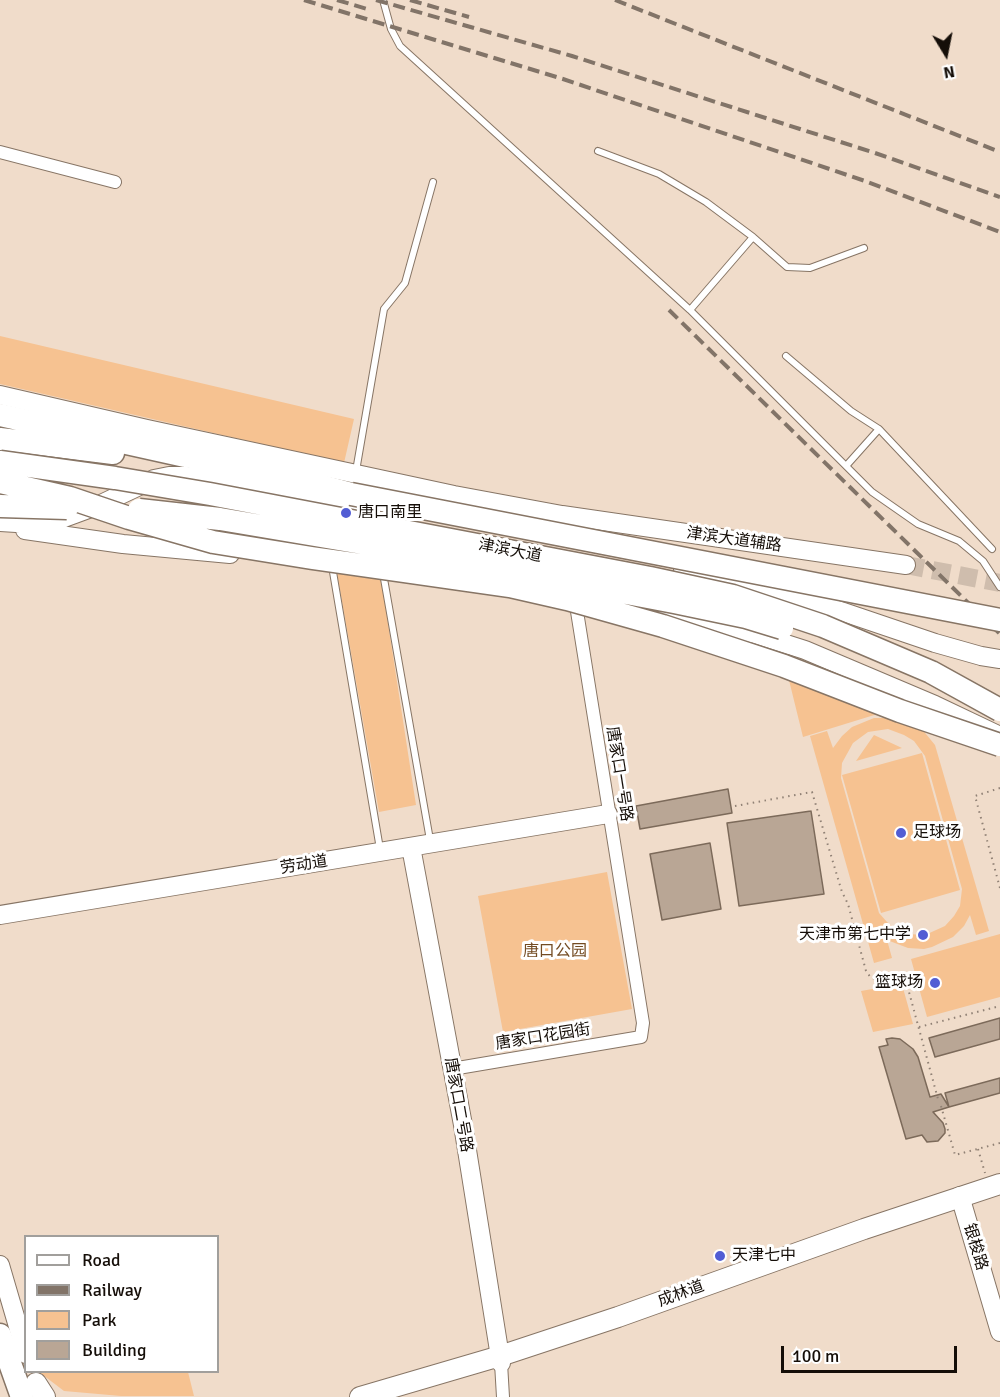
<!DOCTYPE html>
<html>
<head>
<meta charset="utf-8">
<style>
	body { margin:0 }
	#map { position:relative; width:1000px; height:1397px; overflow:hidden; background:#f0dcca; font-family:Signika,sans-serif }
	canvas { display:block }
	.legend { position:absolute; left:24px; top:1235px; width:195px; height:138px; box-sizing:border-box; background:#fff; border:2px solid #a19f9c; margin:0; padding:8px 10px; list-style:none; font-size:18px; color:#150e08 }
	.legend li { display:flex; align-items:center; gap:12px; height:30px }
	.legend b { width:30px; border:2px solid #a19f9c }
	.north { position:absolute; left:916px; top:24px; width:60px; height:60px; -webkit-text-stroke:4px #fff; paint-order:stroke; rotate:170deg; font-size:16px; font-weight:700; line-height:24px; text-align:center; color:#150e08 }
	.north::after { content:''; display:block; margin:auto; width:21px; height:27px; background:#150e08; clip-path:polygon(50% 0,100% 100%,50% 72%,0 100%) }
	.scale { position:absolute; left:781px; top:1346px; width:176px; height:27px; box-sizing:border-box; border:3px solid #150e08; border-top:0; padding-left:8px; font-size:18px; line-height:21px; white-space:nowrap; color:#150e08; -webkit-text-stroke:4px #fff; paint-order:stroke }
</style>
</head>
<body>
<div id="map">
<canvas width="1000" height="1397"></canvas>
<ul class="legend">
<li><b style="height:8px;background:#fff"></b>Road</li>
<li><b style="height:8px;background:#827468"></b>Railway</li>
<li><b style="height:16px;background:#f6c291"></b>Park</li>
<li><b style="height:16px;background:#b9a695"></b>Building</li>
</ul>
<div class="north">N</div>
<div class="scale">100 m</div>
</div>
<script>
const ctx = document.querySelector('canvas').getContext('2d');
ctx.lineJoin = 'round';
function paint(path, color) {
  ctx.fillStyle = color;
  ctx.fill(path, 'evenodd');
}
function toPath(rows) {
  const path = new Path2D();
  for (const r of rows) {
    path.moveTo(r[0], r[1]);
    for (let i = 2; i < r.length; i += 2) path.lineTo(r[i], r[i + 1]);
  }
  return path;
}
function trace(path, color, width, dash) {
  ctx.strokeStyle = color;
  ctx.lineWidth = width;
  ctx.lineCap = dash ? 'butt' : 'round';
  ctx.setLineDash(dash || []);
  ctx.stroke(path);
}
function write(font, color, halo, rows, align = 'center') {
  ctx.font = font + ' Signika,"Noto Sans SC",sans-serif';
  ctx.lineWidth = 6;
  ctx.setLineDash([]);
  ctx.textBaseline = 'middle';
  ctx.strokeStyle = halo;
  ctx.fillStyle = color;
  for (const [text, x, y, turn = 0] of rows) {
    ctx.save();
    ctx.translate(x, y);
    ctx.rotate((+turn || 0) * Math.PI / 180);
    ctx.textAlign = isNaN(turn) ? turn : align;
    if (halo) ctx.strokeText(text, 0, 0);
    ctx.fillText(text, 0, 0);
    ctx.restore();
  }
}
paint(toPath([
	[0,336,354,419,344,463,0,384],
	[337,573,381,578,416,805,379,812],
	[787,672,884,712,803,737],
	[874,718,887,718,921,728,935,745,989,931,976,935,970,915,964,926,953,937,932,947,924,949,908,948,887,940,892,958,874,963,810,736,827,731,833,748,842,736,852,727],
	[888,729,904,735,914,741,925,756,962,889,960,906,954,916,945,926,925,935,908,934,897,930,887,922,879,913,841,778,842,763,853,743,868,732],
	[874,735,902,748,856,761],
	[922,753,960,890,881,913,842,775],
	[607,872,632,1009,503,1032,478,896],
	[1000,934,1000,997,927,1017,911,959],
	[895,985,903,988,913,1024,873,1032,861,991],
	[39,1372,188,1372,194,1396,121,1396,64,1391]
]), '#f6c291');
const building = toPath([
	[728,789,732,813,640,829,636,806,728,789],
	[811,811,824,894,739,906,727,823,811,811],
	[710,843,721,909,662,920,650,854,710,843],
	[1000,1018,1000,1039,935,1057,929,1038,1000,1018],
	[892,1038,900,1039,913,1049,918,1057,930,1097,941,1094,949,1107,933,1112,943,1123,945,1129,945,1133,938,1141,927,1142,922,1135,906,1139,879,1047,888,1045,886,1039,892,1038],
	[1000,1078,1000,1093,949,1107,945,1093,1000,1078]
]);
paint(building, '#b9a695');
trace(building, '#7c6a5a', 1.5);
trace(toPath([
	[906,565,1000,583]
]), '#cfbdad', 18, [18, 9]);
const lane = toPath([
	[383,0,391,29,400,46,690,310,872,492,918,524,959,541,983,561,1000,587],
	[598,151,659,174,706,202,753,237,690,310],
	[753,237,787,267,810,268,864,248],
	[786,356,851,411,879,429,992,549],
	[846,466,879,429],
	[356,471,384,309,405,283,433,182],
	[332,566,380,849],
	[383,573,430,840]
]);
const street = toPath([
	[0,152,115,182],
	[452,1069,641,1037,643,1023,575,599],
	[501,1363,503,1397]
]);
const secondary = toPath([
	[0,395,147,429,454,495,562,515,906,565],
	[0,522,32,524,61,519,99,505,154,479,169,476,186,476,242,484,359,506],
	[25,530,123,544,230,554],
	[683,569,749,584,811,601,935,643,981,656,1000,659],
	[652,615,700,622,755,634,805,650,935,705,1000,736],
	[411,847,463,1125,501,1363],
	[0,915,608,814],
	[960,1196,1000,1332],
	[0,1265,26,1354]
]);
const primary = toPath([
	[36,1383,45,1397],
	[360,1397,500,1356,618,1317,864,1229,1000,1184]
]);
const highway = toPath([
	[0,415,185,456,261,470,351,494],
	[0,439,113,453],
	[0,1335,22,1397]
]);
trace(lane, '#877565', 8);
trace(street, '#877565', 14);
trace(secondary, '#877565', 20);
trace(primary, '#877565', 22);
trace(highway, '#877565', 25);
trace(toPath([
	[1000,788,975,796,1000,888],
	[735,806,812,792,842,892,848,904,866,971,871,978,876,979,894,975,902,976,906,981,938,1099],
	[919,1027,1000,1006],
	[941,1106,955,1155,1000,1143],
	[978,1149,985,1173]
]), '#908175', 2, [1.5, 4.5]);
trace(lane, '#fff', 6);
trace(street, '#fff', 12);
trace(secondary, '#fff', 18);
trace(primary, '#fff', 20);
trace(highway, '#fff', 22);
trace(toPath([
	[304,0,563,79,865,181,1000,232],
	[337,0,367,9],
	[376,0,572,56,875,153,1000,197],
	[410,0,469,17],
	[615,0,1000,152],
	[669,310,1000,634]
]), '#827468', 4, [12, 6]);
const highwayBridge = toPath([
	[0,462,115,478,210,494,650,578,733,596,823,626,931,672,1000,710],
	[0,482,70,498,129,518,213,542,312,558,510,586,567,599,663,626,784,666,900,711,1000,745],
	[351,494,1000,620],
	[0,506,67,508],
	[139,510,220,519,374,545,674,602,746,617,782,628]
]);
trace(highwayBridge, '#877565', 25, []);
trace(highwayBridge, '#fff', 22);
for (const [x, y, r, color] of [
	[346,513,6,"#525dd4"],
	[901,833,6,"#525dd4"],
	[923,935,6,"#525dd4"],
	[935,983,6,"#525dd4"],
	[720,1256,6,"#525dd4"]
]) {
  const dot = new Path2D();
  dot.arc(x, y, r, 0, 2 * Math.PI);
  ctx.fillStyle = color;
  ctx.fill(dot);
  trace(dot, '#fff', 2);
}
write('16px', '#150e08', '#fff', [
	["唐口南里",358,513],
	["足球场",913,833],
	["天津市第七中学",911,935,"right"],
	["篮球场",923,983,"right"],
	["天津七中",732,1256]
], 'left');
write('16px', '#150e08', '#fff', [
	["津滨大道辅路",734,540,8],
	["津滨大道",510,551,11],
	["唐家口一号路",619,774,81],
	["劳动道",304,865,-9],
	["唐家口花园街",543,1037,-9],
	["唐家口二号路",458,1105,80],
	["银梭路",975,1247,73],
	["成林道",681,1294,-20]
]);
write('16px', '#744c23', '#fff', [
	["唐口公园",555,952]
]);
</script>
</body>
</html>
